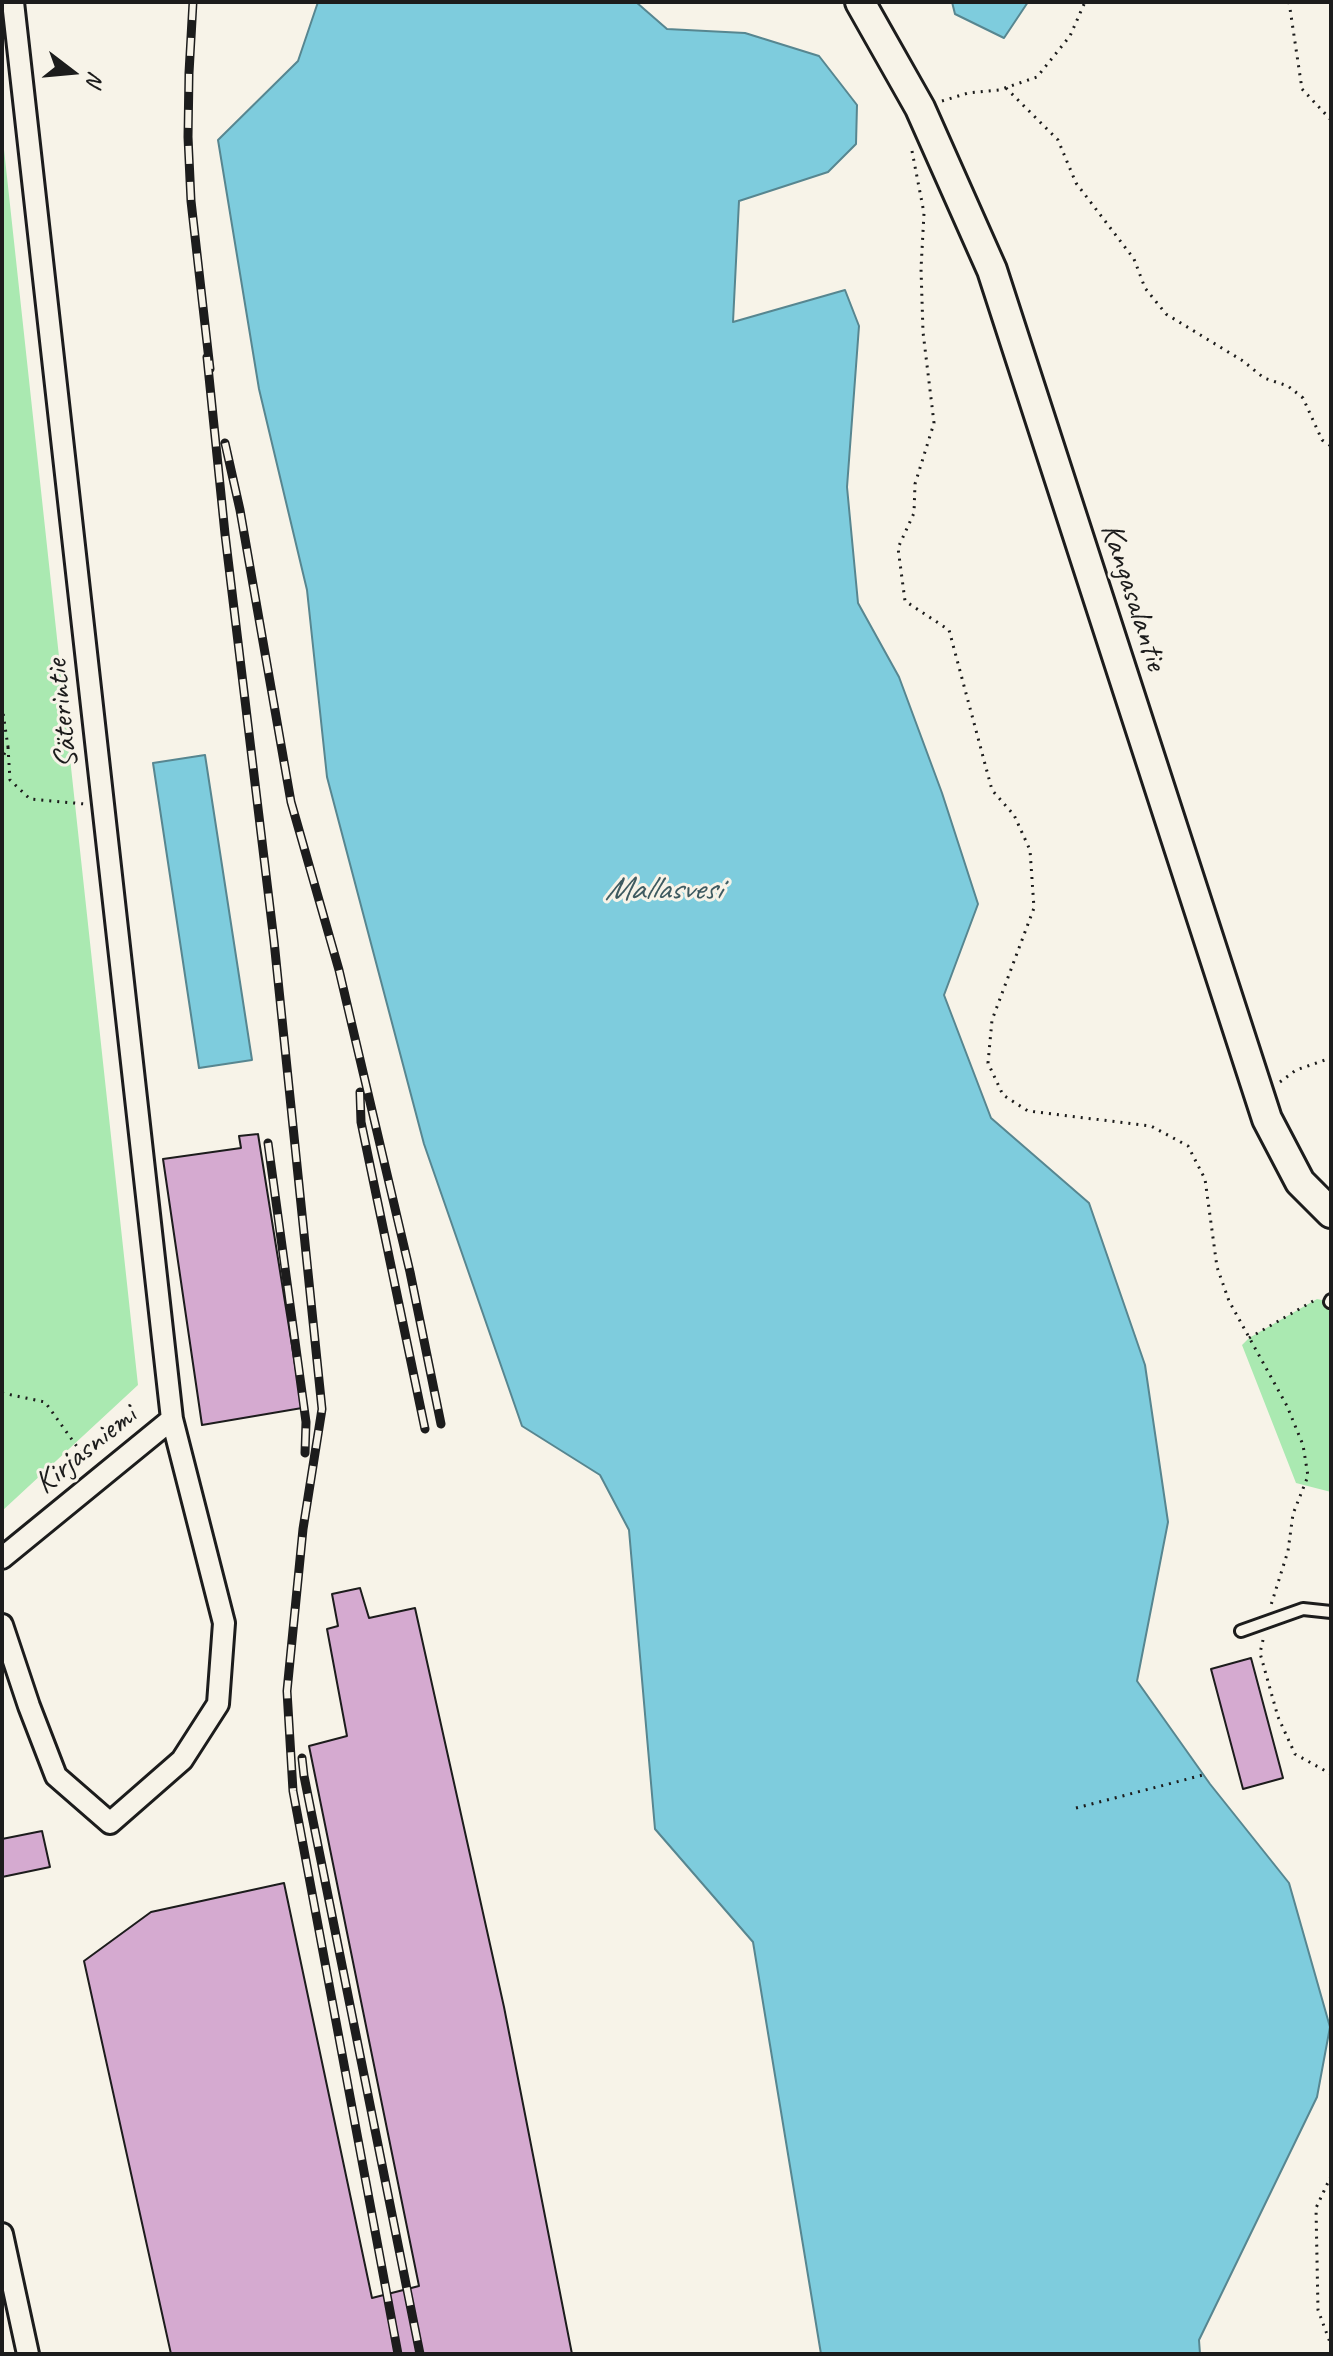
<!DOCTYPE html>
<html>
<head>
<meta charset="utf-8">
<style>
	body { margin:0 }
	#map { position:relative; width:1333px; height:2356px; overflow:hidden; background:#f7f3e8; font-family:Caveat,sans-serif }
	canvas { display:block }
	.frame { position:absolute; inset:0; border:4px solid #1c1c1c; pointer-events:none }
	.north { position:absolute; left:32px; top:32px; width:80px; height:80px; -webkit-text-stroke:6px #f7f3e8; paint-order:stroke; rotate:106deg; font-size:22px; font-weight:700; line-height:32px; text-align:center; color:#1c1c1c }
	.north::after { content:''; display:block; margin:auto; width:28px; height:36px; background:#1c1c1c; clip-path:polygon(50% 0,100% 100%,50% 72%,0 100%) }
</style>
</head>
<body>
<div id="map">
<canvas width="1333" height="2356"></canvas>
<div class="frame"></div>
<div class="north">N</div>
</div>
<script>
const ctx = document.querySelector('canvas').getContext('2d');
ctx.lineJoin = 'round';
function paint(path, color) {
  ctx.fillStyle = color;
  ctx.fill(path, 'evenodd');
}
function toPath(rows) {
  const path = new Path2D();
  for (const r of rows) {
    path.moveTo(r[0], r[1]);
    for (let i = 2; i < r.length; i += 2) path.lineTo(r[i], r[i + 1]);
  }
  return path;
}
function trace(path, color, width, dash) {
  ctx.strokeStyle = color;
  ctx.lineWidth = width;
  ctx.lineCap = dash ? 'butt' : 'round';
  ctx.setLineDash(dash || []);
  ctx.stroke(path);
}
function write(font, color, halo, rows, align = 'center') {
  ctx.font = font + ' Caveat,sans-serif';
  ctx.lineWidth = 6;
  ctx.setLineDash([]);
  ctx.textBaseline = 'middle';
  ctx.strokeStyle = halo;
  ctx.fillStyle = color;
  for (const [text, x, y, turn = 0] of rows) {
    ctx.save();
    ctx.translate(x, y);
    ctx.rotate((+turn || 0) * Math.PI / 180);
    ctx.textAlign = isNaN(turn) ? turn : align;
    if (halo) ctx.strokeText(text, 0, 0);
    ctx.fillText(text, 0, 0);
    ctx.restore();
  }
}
paint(toPath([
	[2,131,138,1385,2,1511],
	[1317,1299,1331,1302,1331,1492,1296,1483,1242,1345,1249,1338]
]), '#aae9b1');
const water = toPath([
	[318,2,636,2,667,29,745,33,819,56,857,105,856,144,828,172,739,201,733,322,845,290,859,326,847,487,858,603,899,677,942,793,978,904,944,995,991,1118,1089,1203,1145,1365,1168,1522,1137,1681,1210,1784,1289,1883,1330,2027,1317,2097,1199,2340,1200,2354,821,2354,753,1942,655,1829,629,1530,600,1475,522,1426,424,1144,327,777,307,590,259,389,218,140,298,61,318,2],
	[952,2,1028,2,1004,38,955,14,952,2],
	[205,755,252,1060,199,1068,153,763,205,755]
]);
paint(water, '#7eccdd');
trace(water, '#578690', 2);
const building = toPath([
	[258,1134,302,1408,202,1425,163,1159,241,1148,239,1136,258,1134],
	[360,1588,369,1618,415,1608,504,2007,572,2354,171,2354,84,1961,151,1912,284,1883,372,2298,419,2286,309,1746,347,1736,327,1629,338,1626,332,1594,360,1588],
	[1251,1658,1283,1778,1243,1789,1211,1669,1251,1658],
	[42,1831,50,1867,2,1877,2,1839,42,1831]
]);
paint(building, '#d5aad0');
trace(building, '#1c1c1c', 2);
const lane = toPath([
	[1330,1302,1331,1300],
	[1241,1631,1303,1609,1331,1612]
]);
const street = toPath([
	[2,1558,172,1419],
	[2,1625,29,1706,56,1776,110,1823,182,1760,218,1704,224,1623,172,1419,13,2],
	[2,2234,28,2354]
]);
const secondary = toPath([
	[860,2,920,108,992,270,1267,1119,1300,1182,1331,1213]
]);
trace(lane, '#1c1c1c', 16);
trace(street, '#1c1c1c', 26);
trace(secondary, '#1c1c1c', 34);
trace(toPath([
	[1289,2,1302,89,1331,120],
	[1006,88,1058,140,1076,183,1134,259,1145,288,1166,314,1243,361,1264,378,1288,386,1303,398,1322,440,1331,446],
	[942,101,968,93,999,90,1037,77,1070,36,1085,2],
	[912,151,924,213,921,269,923,332,934,423,915,484,914,513,898,548,905,601,949,630,992,790,1014,815,1030,850,1034,908,992,1020,988,1063,1003,1095,1028,1111,1151,1126,1188,1146,1205,1179,1217,1267,1229,1301,1287,1406,1303,1445,1308,1476,1293,1514,1288,1551,1271,1605],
	[2,706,8,747,2,758],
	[8,747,10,780,30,799,85,804],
	[1280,1082,1296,1070,1331,1058],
	[1249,1338,1315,1300],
	[2,1393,45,1402,88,1462],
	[1263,1640,1260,1653,1278,1717,1295,1754,1331,1774],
	[1076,1808,1203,1775],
	[1331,2176,1316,2208,1318,2310,1331,2345]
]), '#1c1c1c', 3, [2, 6]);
trace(lane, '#f7f3e8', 10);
trace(street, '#f7f3e8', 20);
trace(secondary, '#f7f3e8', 28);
const rail = toPath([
	[193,2,189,73,188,137,191,201,210,369],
	[207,357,225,534,274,941,322,1409,303,1529,287,1691,293,1791,398,2354],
	[225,443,240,510,291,802,339,970,410,1272,441,1424],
	[360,1092,361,1122,425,1429],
	[268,1143,306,1422,305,1453],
	[302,1758,304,1776,420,2354]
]);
trace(rail, '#1c1c1c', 9);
trace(rail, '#f7f3e8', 6, [18]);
write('32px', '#1c1c1c', '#f7f3e8', [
	["Kangasalantie",1133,597,72],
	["Säterintie",63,714,-96],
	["Kirjasniemi",86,1450,-39]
]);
write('italic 34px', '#3e5a60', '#f7f3e8', [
	["Mallasvesi",663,890]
]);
</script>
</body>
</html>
